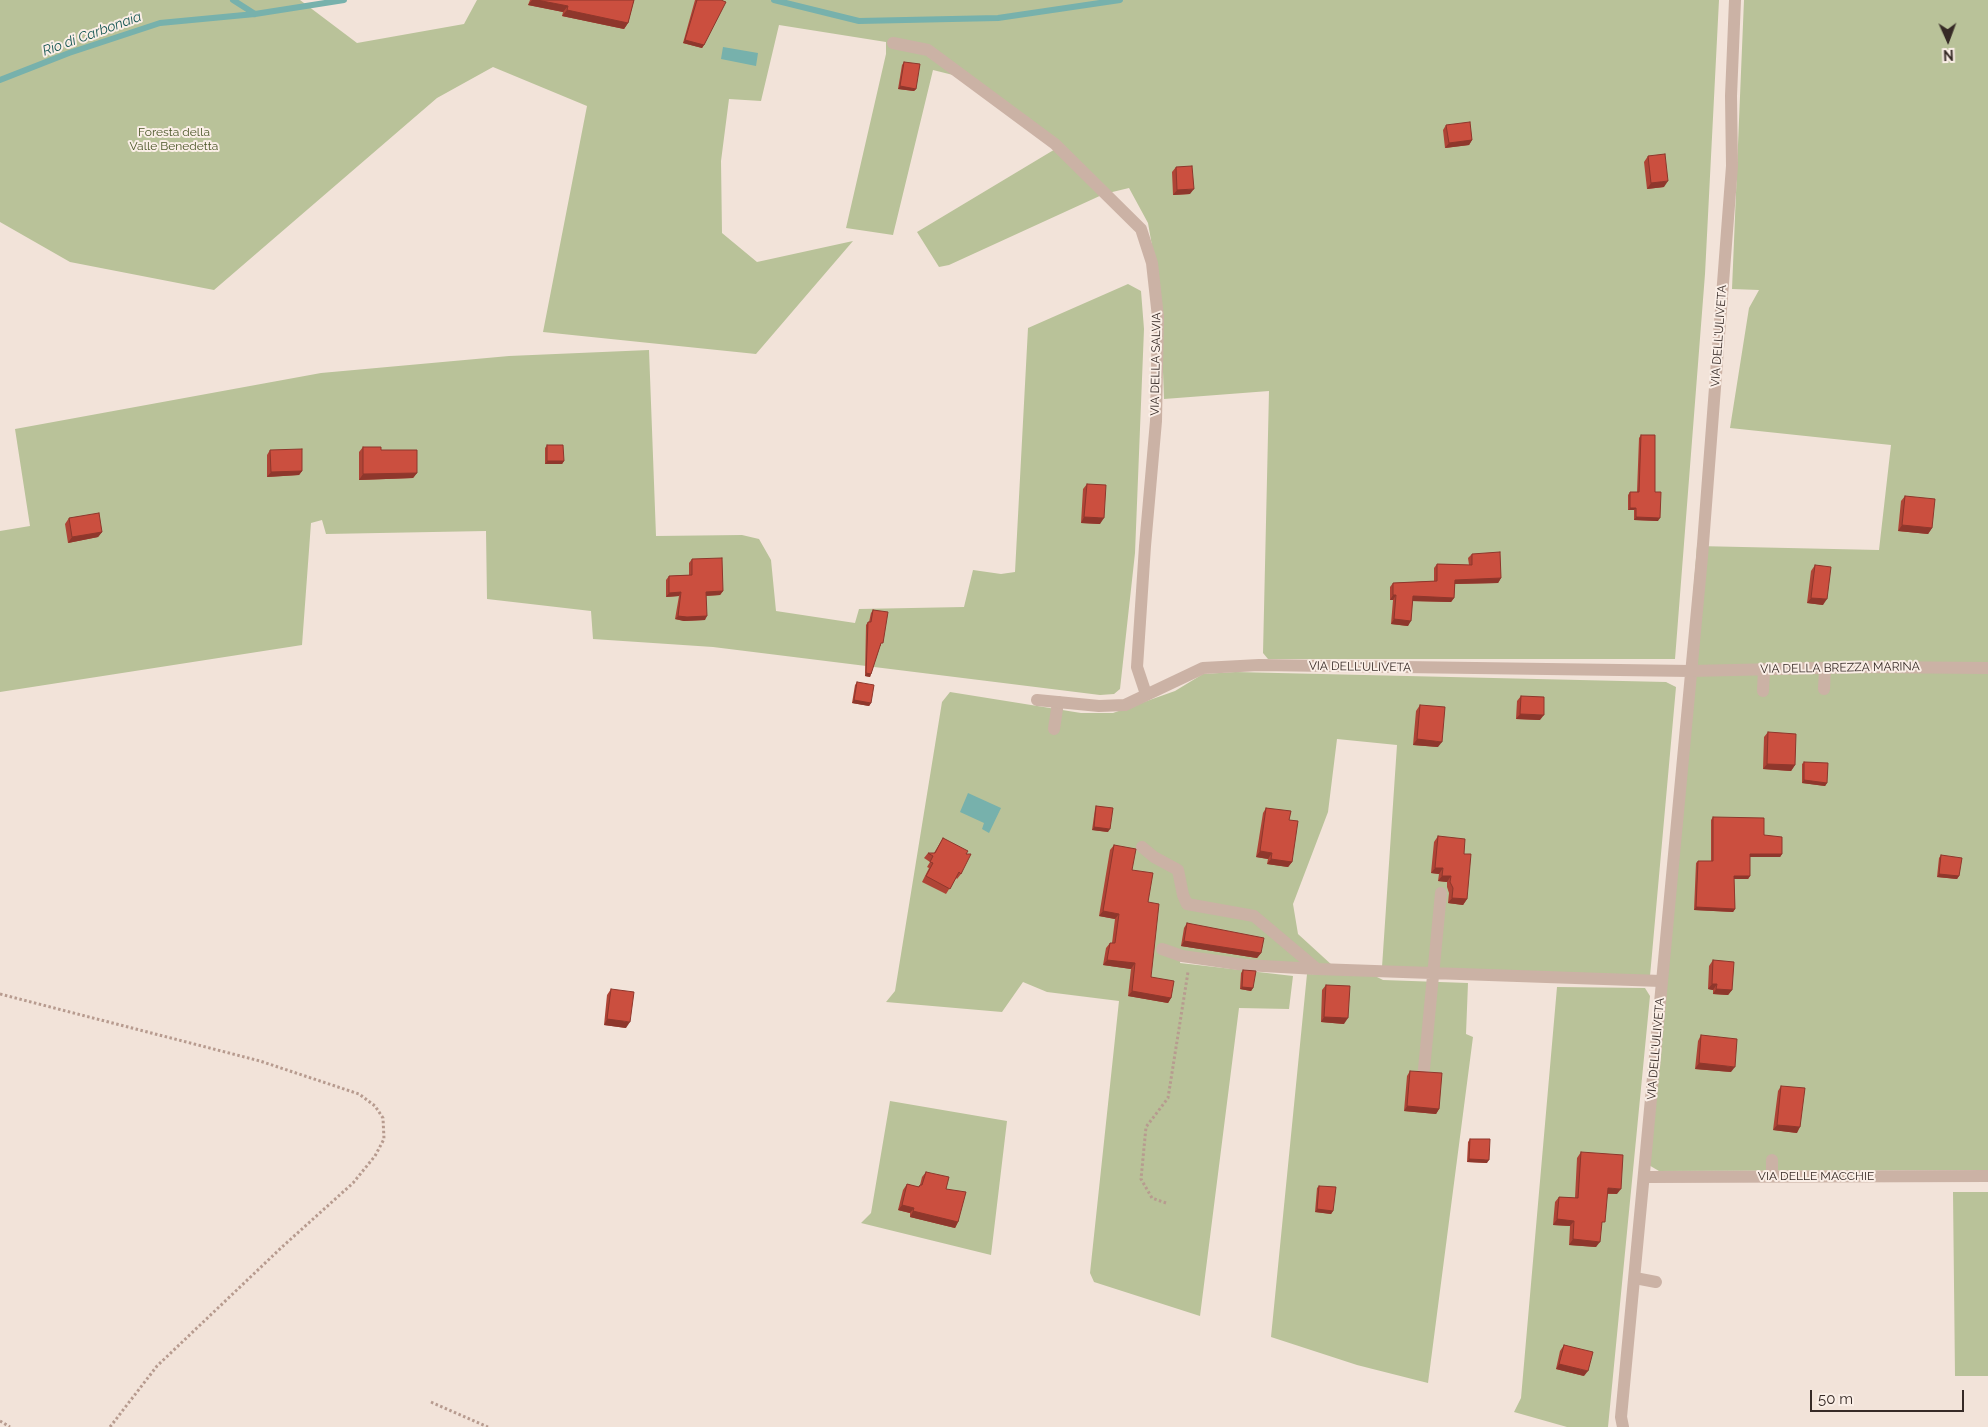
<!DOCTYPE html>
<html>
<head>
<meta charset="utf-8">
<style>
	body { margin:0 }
	#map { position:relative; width:1988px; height:1427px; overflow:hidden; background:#f2e3d9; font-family:Raleway,sans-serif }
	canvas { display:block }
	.north { position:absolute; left:1923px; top:15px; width:50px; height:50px; -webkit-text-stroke:4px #faeee6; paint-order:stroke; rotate:178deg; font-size:14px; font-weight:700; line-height:20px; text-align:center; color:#362a26 }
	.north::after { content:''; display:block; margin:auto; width:18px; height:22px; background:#362a26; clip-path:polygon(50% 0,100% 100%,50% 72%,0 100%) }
	.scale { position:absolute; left:1810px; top:1390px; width:154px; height:22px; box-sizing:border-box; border:2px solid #362a26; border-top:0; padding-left:6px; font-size:15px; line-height:18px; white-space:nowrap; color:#362a26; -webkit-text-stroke:4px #faeee6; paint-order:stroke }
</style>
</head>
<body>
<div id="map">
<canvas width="1988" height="1427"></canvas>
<div class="north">N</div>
<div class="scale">50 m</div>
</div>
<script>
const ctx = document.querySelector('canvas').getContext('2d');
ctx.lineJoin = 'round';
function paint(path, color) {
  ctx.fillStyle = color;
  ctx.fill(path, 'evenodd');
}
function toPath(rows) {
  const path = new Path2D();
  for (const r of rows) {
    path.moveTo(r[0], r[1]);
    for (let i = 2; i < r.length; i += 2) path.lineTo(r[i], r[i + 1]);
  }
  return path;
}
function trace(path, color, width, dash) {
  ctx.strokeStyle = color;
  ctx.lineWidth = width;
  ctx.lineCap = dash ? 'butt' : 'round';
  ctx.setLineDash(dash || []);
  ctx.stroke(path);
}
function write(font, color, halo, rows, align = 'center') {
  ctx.font = font + ' Raleway,sans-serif';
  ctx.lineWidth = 4;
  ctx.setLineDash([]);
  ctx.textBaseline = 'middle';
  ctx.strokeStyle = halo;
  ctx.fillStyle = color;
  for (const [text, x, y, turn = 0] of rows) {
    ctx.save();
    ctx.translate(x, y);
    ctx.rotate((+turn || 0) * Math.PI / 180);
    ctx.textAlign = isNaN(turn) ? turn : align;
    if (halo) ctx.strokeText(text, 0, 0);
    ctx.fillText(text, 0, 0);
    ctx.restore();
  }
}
paint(toPath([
	[0,0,300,0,357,43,464,24,477,0,1719,0,1705,274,1675,659,1268,659,1263,653,1269,391,1164,399,1160,291,1148,223,1129,188,1104,194,949,265,939,267,917,232,1057,148,953,75,933,70,893,235,846,228,886,54,886,42,779,25,761,101,729,99,721,161,722,233,757,262,853,241,756,354,543,332,587,106,493,67,437,98,214,290,70,262,0,222],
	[1744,0,1988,0,1988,1170,1659,1171,1647,1164,1697,546,1879,550,1891,445,1730,428,1749,308,1759,290,1732,289],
	[1128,284,1141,291,1144,329,1135,553,1120,689,1114,694,1100,695,713,647,593,639,591,611,487,599,486,531,326,534,322,520,311,523,302,645,0,692,0,531,30,526,15,429,321,373,509,356,649,350,656,536,742,535,759,539,771,560,776,611,855,623,859,609,964,607,973,570,1001,574,1015,572,1028,328],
	[1235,672,1666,682,1676,687,1650,976,1382,967,1397,745,1337,739,1328,812,1293,904,1298,934,1333,966,1181,955,1180,963,1293,976,1289,1009,1239,1008,1200,1316,1094,1282,1090,1273,1119,1001,1047,992,1023,982,1002,1012,886,1002,895,991,942,702,950,692,1081,713,1113,713,1175,691,1203,674],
	[1307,974,1375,976,1383,980,1468,983,1466,1034,1473,1037,1428,1383,1357,1365,1271,1337],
	[1557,987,1645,988,1650,996,1608,1427,1567,1427,1514,1412,1521,1398],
	[890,1101,1007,1121,991,1255,861,1223,871,1213],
	[1953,1192,1988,1192,1988,1376,1955,1376]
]), '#b9c299');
paint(toPath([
	[723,47,758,53,756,66,721,59],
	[968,793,1001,808,989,833,982,829,984,823,960,812]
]), '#77b1ac');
trace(toPath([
	[233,0,255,14],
	[774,0,859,21,998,18,1120,0],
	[0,80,69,53,160,23,255,14,344,0]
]), '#77b1ac', 6);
trace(toPath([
	[0,994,260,1061,359,1094,375,1106,383,1118,384,1139,375,1156,353,1183,282,1247,157,1366,110,1427],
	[1166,1203,1152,1198,1141,1179,1146,1127,1168,1098,1188,972],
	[431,1402,488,1427],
	[0,1421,10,1427]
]), '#b79b8f', 3, [2.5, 2.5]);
trace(toPath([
	[1824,689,1825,668],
	[1763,691,1764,669],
	[1054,729,1058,702],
	[1142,847,1154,857,1178,870,1183,895,1187,904,1254,916,1317,969,1661,981],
	[1162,949,1182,956,1245,965,1317,969],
	[1424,1069,1441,893],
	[1772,1176,1772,1160],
	[1635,1278,1656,1282]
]), '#cbb2a5', 12);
trace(toPath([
	[893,43,928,50,1055,144,1141,229,1152,263,1158,317,1156,421,1145,546,1137,667,1146,694],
	[1037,700,1099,706,1125,705,1203,668,1259,665,1691,671,1864,667,1988,668],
	[1645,1177,1988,1176],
	[1623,1427,1621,1417,1702,557,1732,166,1731,96,1735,0]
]), '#cbb2a5', 12);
paint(toPath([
	[530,0,634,0,628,23,624,29,562,16,563,12,528,5],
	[695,0,721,0,704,45,702,48,683,43],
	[904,62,916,89,914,91,898,89,902,65],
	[1446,125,1472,140,1469,145,1445,148,1443,130],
	[1648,156,1664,187,1647,189,1644,162],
	[1176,167,1190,194,1173,195,1172,172],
	[1641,435,1655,492,1658,521,1634,520,1634,510,1628,510,1628,495,1630,492,1637,492,1639,438],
	[547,445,564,461,562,464,545,464,545,448],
	[363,447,381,450,417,473,413,478,359,480,359,452],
	[270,450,302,471,299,475,267,477,267,455],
	[1087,484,1100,524,1081,523,1083,489],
	[1905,496,1932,528,1928,534,1898,531,1901,501],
	[69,518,102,532,98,537,68,543,65,524],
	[1472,554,1501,578,1498,583,1455,584,1454,598,1451,602,1413,601,1408,626,1391,624,1393,600,1390,600,1390,587,1393,583,1434,581,1434,568,1437,564,1469,565,1468,558],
	[692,559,723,591,720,595,706,596,705,620,684,621,675,619,679,596,666,597,666,580,669,576,689,575,689,563],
	[1815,565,1823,605,1807,603,1811,571],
	[873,610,881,646,880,646,871,674,870,677,865,676,866,625,868,622,869,622,871,613],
	[857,682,871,703,869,706,852,703,855,685],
	[1521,696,1540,720,1516,719,1517,701],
	[1420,705,1438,747,1413,745,1416,711],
	[1768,732,1795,765,1791,771,1763,769,1764,737],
	[1804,762,1827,783,1825,786,1802,783,1802,764],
	[1096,806,1108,832,1092,830,1095,809],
	[1266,808,1289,820,1292,862,1288,867,1267,864,1268,859,1256,857,1263,813],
	[1713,817,1764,835,1782,854,1780,857,1750,857,1750,876,1748,879,1734,879,1735,909,1733,912,1694,910,1696,863,1698,861,1711,861,1711,820],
	[1438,836,1464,854,1467,899,1463,905,1448,903,1449,893,1447,887,1447,882,1438,881,1439,874,1431,873,1434,842],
	[943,838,966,854,961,874,957,879,956,878,946,894,922,882,929,868,927,867,930,862,924,858,928,853,934,853],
	[1114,845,1132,870,1148,902,1151,977,1171,998,1168,1003,1128,996,1131,969,1103,965,1106,948,1110,943,1112,943,1115,919,1099,916,1110,850],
	[1941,855,1959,876,1957,879,1937,877,1939,858],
	[1187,923,1261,953,1257,958,1181,946,1184,928],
	[1713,960,1732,990,1728,995,1713,994,1713,990,1708,989,1709,966],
	[1243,970,1253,988,1251,991,1240,989,1241,973],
	[1326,985,1344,1024,1321,1022,1322,990],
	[611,989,626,1028,604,1025,607,995],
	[1701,1035,1731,1072,1695,1069,1698,1041],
	[1410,1071,1439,1109,1436,1114,1404,1111,1407,1076],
	[1781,1086,1797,1133,1773,1130,1778,1091],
	[1470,1139,1487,1163,1467,1162,1468,1142],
	[1581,1152,1617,1194,1607,1194,1601,1227,1596,1247,1569,1245,1570,1226,1553,1225,1555,1202,1559,1197,1575,1198,1577,1158],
	[926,1172,946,1189,958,1222,955,1228,910,1217,910,1213,898,1210,903,1190,907,1184,918,1187,920,1185,922,1177],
	[1319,1186,1333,1211,1331,1214,1315,1212,1317,1188],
	[1564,1345,1584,1376,1556,1369,1560,1351]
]), '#af4436');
paint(toPath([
	[532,0,537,0,568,6,563,12,528,5],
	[567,10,628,23,624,29,562,16],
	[685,40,704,45,702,48,683,43],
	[900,86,916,89,914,91,898,89],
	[1472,140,1469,145,1445,148,1449,143],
	[1668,181,1664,187,1647,189,1651,183],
	[1194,189,1190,194,1173,195,1177,190],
	[547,461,564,461,562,464,545,464],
	[302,471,299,475,267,477,271,472],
	[417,473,413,478,359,480,363,474],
	[1630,508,1636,508,1634,510,1628,510],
	[1084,517,1104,518,1100,524,1081,523],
	[1636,517,1660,518,1658,521,1634,520],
	[1902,525,1932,528,1928,534,1898,531],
	[102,532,98,537,68,543,72,537],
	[1501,578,1498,583,1452,584,1455,580],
	[723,591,720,595,703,596,706,592],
	[681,592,679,596,666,597,669,593],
	[1393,595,1396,595,1393,600,1390,600],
	[1413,596,1454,598,1451,602,1410,601],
	[1811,598,1827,599,1823,605,1807,603],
	[678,616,707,616,705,620,684,621,675,619],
	[1394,619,1411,621,1408,626,1391,624],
	[866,673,871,674,870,677,865,676],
	[854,700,871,703,869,706,852,703],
	[1520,714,1544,715,1540,720,1516,719],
	[1417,739,1442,742,1438,747,1413,745],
	[1767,764,1795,765,1791,771,1763,769],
	[1804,780,1827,783,1825,786,1802,783],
	[1094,827,1110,829,1108,832,1092,830],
	[1260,851,1272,853,1268,859,1256,857],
	[1750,854,1782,854,1780,857,1748,857],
	[1271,859,1292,862,1288,867,1267,864],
	[1435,868,1443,868,1439,874,1431,873],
	[1939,874,1959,876,1957,879,1937,877],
	[1442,876,1451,876,1447,882,1438,881],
	[1734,876,1750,876,1748,879,1732,879],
	[1452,898,1467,899,1463,905,1448,903],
	[1696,907,1735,909,1733,912,1694,910],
	[1103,911,1119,914,1115,919,1099,916],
	[1184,941,1261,953,1257,958,1181,946],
	[1107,960,1135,963,1131,969,1103,965],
	[1712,984,1717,984,1713,990,1708,989],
	[1242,987,1253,988,1251,991,1240,989],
	[1716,989,1732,990,1728,995,1713,994],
	[1132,991,1171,998,1168,1003,1128,996],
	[1324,1017,1348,1018,1344,1024,1321,1022],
	[607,1019,630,1022,626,1028,604,1025],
	[1699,1063,1735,1067,1731,1072,1695,1069],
	[1407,1106,1439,1109,1436,1114,1404,1111],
	[1777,1125,1800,1127,1797,1133,1773,1130],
	[1469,1159,1489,1160,1487,1163,1467,1162],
	[1608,1188,1621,1189,1617,1194,1604,1193],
	[902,1205,914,1208,910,1213,898,1210],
	[1317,1209,1333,1211,1331,1214,1315,1212],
	[913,1211,958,1222,955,1228,910,1217],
	[1557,1219,1574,1221,1570,1226,1553,1225],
	[1573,1239,1600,1242,1596,1247,1569,1245],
	[1559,1364,1588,1371,1584,1376,1556,1369]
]), '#8e372c');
const building = toPath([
	[537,0,634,0,628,23,567,10,568,6,537,0],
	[697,0,721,0,726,2,704,45,685,40,697,0],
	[904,62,920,64,916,89,900,86,904,62],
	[1470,122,1472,140,1449,143,1446,125,1470,122],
	[1665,154,1668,181,1651,183,1648,156,1665,154],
	[1192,166,1194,189,1177,190,1176,167,1192,166],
	[1641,435,1655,435,1655,492,1661,492,1660,518,1636,517,1636,508,1630,508,1630,492,1639,492,1641,435],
	[547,445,563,445,564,461,547,461,547,445],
	[363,447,381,447,381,450,417,450,417,473,363,474,363,447],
	[302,449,302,471,271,472,270,450,302,449],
	[1087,484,1106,485,1104,518,1084,517,1087,484],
	[1905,496,1935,499,1932,528,1902,525,1905,496],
	[99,513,102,532,72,537,69,518,99,513],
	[1500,552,1501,578,1455,580,1454,598,1413,596,1411,621,1394,619,1396,595,1393,595,1393,583,1437,581,1437,564,1472,565,1472,554,1500,552],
	[722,558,723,591,706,592,707,616,687,617,678,616,681,592,669,593,669,576,692,575,692,559,722,558],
	[1815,565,1831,567,1827,599,1811,598,1815,565],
	[873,610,888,612,883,643,881,643,871,674,866,673,868,622,871,622,873,610],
	[857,682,874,685,871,703,854,700,857,682],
	[1521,696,1544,697,1544,715,1520,714,1521,696],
	[1420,705,1445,707,1442,742,1417,739,1420,705],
	[1768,732,1796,734,1795,765,1767,764,1768,732],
	[1804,762,1828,763,1827,783,1804,780,1804,762],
	[1096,806,1113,808,1110,829,1094,827,1096,806],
	[1266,808,1291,811,1289,820,1298,821,1292,862,1271,859,1272,853,1260,851,1266,808],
	[1713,817,1764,818,1764,835,1782,837,1782,854,1750,854,1750,876,1734,876,1735,909,1696,907,1698,861,1713,861,1713,817],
	[1438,836,1465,839,1464,854,1471,854,1467,899,1452,898,1453,888,1450,882,1451,876,1442,876,1443,868,1435,868,1438,836],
	[943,838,968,851,966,854,971,854,961,874,959,872,950,889,926,876,933,863,930,862,933,856,928,853,935,853,943,838],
	[1114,845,1136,849,1132,870,1153,873,1148,902,1159,904,1151,977,1174,981,1171,998,1132,991,1135,963,1107,960,1110,943,1115,943,1119,914,1103,911,1114,845],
	[1941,855,1962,858,1959,876,1939,874,1941,855],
	[1187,923,1264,938,1261,953,1184,941,1187,923],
	[1713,960,1734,962,1732,990,1716,989,1717,984,1712,984,1713,960],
	[1243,970,1256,971,1253,988,1242,987,1243,970],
	[1326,985,1350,986,1348,1018,1324,1017,1326,985],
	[611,989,634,992,630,1022,607,1019,611,989],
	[1701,1035,1737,1039,1735,1067,1699,1063,1701,1035],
	[1410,1071,1442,1073,1439,1109,1407,1106,1410,1071],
	[1781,1086,1805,1088,1800,1127,1777,1125,1781,1086],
	[1470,1139,1490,1139,1489,1160,1469,1159,1470,1139],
	[1581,1152,1623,1155,1621,1189,1608,1188,1605,1222,1602,1222,1600,1242,1573,1239,1574,1221,1557,1219,1559,1197,1578,1198,1581,1152],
	[926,1172,949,1177,946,1189,966,1192,958,1222,913,1211,914,1208,902,1205,907,1184,919,1187,920,1185,922,1185,926,1172],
	[1319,1186,1336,1187,1333,1211,1317,1209,1319,1186],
	[1564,1345,1593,1352,1588,1371,1559,1364,1564,1345]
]);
paint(building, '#cb4f3f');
trace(building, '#8e372c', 1);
write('12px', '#4b5629', '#faeee6', [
	["Foresta della",174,132],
	["Valle Benedetta",174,146]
]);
write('12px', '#362a26', '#faeee6', [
	["VIA DELL'ULIVETA",1719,336,-86],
	["VIA DELLA SALVIA",1156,364,-89],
	["VIA DELL'ULIVETA",1360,667,1],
	["VIA DELLA BREZZA MARINA",1840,668,-1],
	["VIA DELL'ULIVETA",1656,1049,-85],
	["VIA DELLE MACCHIE",1816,1176]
]);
write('italic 14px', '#1a5956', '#faeee6', [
	["Rio di Carbonaia",92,34,-20]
]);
</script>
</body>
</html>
